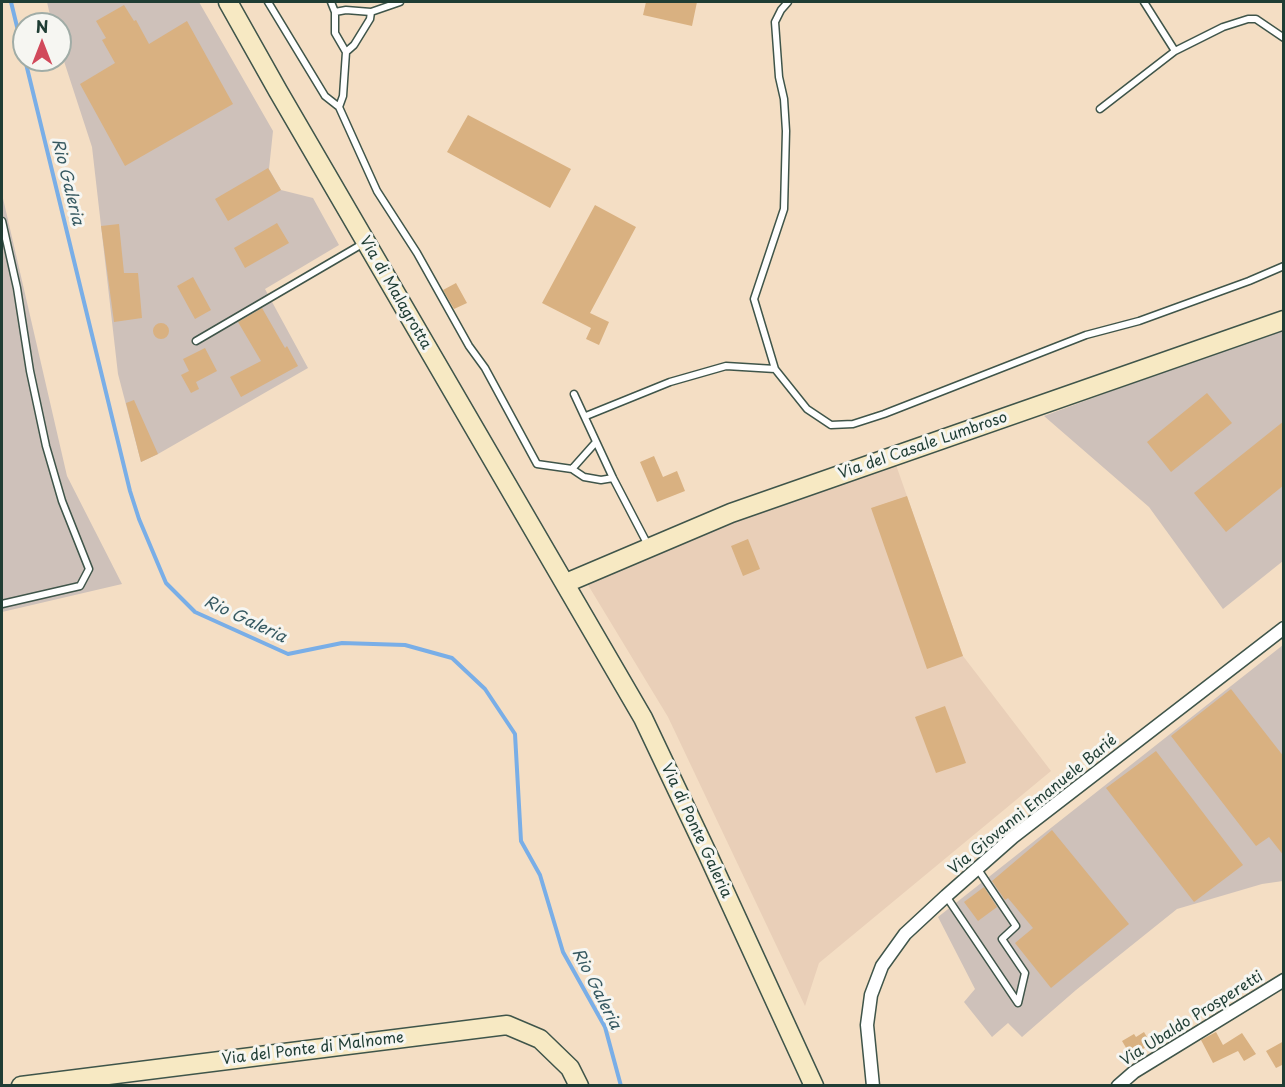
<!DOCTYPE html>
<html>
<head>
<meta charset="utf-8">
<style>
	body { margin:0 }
	#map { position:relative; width:1285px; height:1087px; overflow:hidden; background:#f4dec4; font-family:"Playpen Sans",sans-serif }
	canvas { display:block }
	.frame { position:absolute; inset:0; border:3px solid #1f3d34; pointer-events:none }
	.north { position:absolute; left:12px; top:12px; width:60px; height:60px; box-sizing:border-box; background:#f6f6f2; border:2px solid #a0aca6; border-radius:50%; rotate:0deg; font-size:16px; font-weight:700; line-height:24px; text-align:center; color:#1f3d34 }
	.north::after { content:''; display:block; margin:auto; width:21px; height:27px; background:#d1495b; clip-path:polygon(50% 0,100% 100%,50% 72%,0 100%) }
</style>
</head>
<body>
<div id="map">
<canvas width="1285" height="1087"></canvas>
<div class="frame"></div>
<div class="north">N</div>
</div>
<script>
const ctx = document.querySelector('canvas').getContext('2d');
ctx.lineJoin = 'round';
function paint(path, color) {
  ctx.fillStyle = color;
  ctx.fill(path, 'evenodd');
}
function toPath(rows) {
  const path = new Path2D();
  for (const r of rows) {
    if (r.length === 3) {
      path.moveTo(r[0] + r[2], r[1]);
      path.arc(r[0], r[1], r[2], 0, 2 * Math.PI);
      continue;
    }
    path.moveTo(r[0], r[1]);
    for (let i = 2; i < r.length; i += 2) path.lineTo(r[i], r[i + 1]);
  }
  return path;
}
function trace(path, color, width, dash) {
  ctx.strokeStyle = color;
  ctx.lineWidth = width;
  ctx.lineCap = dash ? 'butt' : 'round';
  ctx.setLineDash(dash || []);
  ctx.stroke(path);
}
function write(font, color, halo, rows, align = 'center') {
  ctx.font = font + ' "Playpen Sans",sans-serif';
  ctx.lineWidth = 6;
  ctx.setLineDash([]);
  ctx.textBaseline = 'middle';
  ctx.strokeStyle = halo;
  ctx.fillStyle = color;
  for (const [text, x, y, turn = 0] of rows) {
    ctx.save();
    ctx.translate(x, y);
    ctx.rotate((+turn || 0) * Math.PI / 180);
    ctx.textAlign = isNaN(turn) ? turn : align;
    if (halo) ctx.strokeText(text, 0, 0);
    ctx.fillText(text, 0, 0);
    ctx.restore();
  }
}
paint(toPath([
	[895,462,963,656,1051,771,819,963,805,1006,668,717,588,585,597,577,765,509]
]), '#e9cfb8');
paint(toPath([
	[47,2,199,2,273,131,269,169,281,190,313,198,339,245,265,289,308,368,158,454,141,462,118,374,92,147,60,49,60,24,52,24],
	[2,194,67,476,122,584,2,612],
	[1283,328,1283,561,1223,609,1149,507,1044,416],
	[1283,645,1283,881,1262,884,1177,909,1076,990,1022,1037,1008,1023,992,1037,964,1002,975,989,938,917]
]), '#cec1ba');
trace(toPath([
	[11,2,130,491,139,519,166,583,195,612,288,654,342,643,405,645,452,658,485,689,515,734,521,841,540,875,563,952,605,1027,621,1086]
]), '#79aee7', 4);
paint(toPath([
	[646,2,697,2,692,26,643,15],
	[124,5,134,21,136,20,149,44,187,21,233,104,125,166,80,84,115,63,102,40,106,38,96,21],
	[468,115,571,169,550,208,447,152],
	[268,168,281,190,228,221,215,199],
	[595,205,636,227,590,313,609,322,599,345,586,339,591,328,542,303],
	[277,223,289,243,245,268,234,248],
	[119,224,124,273,138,273,142,318,114,322,101,226],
	[193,277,211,310,195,319,177,286],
	[456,283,467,303,454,309,443,290],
	[262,308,285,348,287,346,298,366,241,397,230,377,261,361,238,322],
	[161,331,8],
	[205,348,217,371,196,382,199,389,191,393,181,375,189,371,183,359],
	[1207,393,1232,423,1171,472,1147,442],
	[134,400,158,454,141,462,126,403],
	[1284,421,1284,485,1226,532,1194,493],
	[654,456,663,477,677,471,685,491,657,502,640,462],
	[907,496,963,656,927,669,871,508],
	[748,539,760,569,743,576,731,546],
	[1231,689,1284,757,1284,856,1269,837,1256,846,1171,736],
	[945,706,966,763,936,773,915,717],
	[1156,751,1243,865,1194,902,1106,788],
	[1052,830,1129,924,1051,988,1015,943,1033,928,1008,898,1005,900,992,881],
	[984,887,997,907,978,921,964,902],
	[1144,1032,1151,1044,1131,1056,1122,1041,1134,1034,1136,1037],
	[1216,1032,1223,1045,1242,1033,1256,1054,1244,1061,1238,1051,1213,1063,1201,1040],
	[1284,1041,1284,1064,1276,1068,1266,1051]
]), '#d9b181');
const lane = toPath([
	[268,2,325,96,339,107,377,191,417,253,469,346,485,368,537,464,572,469,584,477,601,480,613,478],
	[331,2,335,12,335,33,346,52,343,96,339,107],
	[788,2,781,10,775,22,779,77,784,99,786,131,784,209,754,299,775,369,807,409,831,425,853,424,884,414,1086,335,1139,321,1249,281,1284,266],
	[1144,2,1175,51],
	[335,12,346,10,371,12,400,2],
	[346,52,354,45,370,19,371,12],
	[1100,109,1175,51,1223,27,1248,19,1256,19,1284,38],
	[2,221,17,288,30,371,46,446,62,501,89,569,80,586,2,604],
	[196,341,364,243],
	[574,394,613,478,649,547],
	[586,416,670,382,726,366,775,369],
	[572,469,596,442],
	[946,896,1018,1003,1025,973,1002,939,1016,926,977,868]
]);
const street = toPath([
	[873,1086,867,1025,871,995,882,966,905,934,946,896,1013,837,1284,628],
	[1118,1086,1134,1072,1284,980]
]);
const secondary = toPath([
	[228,2,278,91,643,718,708,855,814,1086],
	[566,583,731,513,1284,320],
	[21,1086,507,1025,540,1039,570,1068,579,1086]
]);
trace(lane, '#3f554a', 9);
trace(street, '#3f554a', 15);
trace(secondary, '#3f554a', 21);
trace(lane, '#fff', 6);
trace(street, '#fff', 12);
trace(secondary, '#f7e9c3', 18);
write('15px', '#1f3d34', '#f6f6f2', [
	["Via di Malagrotta",395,293,60],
	["Via del Casale Lumbroso",923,446,-19],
	["Via Giovanni Emanuele Barié",1033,805,-39],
	["Via di Ponte Galeria",696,831,65],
	["Via Ubaldo Prosperetti",1192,1019,-32],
	["Via del Ponte di Malnome",313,1049,-7]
]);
write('italic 16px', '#365961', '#f6f6f2', [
	["Rio Galeria",67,182,76],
	["Rio Galeria",245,620,25],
	["Rio Galeria",596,989,63]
]);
</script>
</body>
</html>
